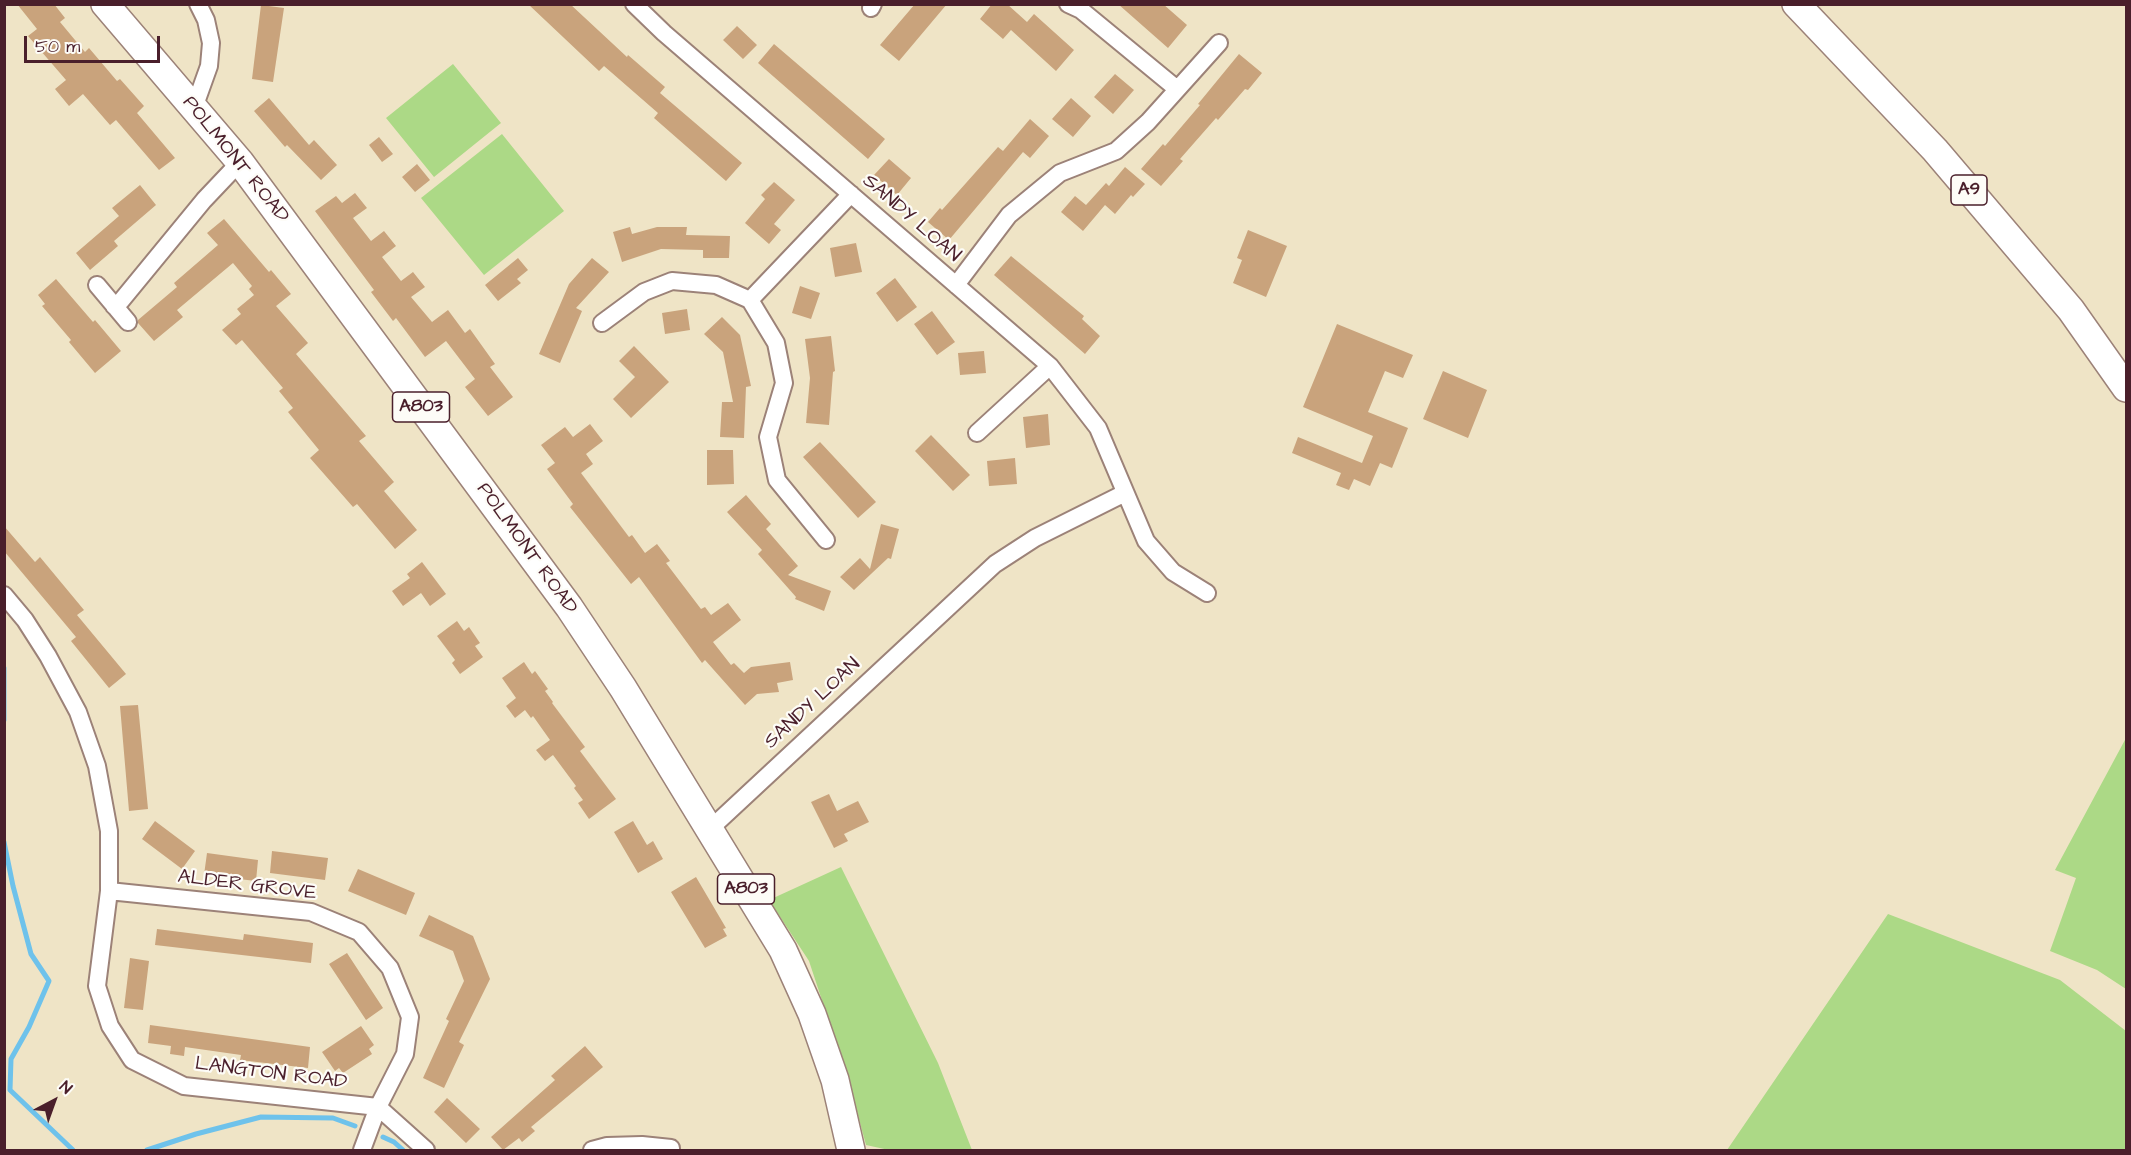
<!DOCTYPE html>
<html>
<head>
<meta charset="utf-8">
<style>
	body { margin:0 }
	#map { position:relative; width:2131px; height:1155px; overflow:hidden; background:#efe4c6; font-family:"Architects Daughter",sans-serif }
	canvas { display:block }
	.frame { position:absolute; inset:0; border:6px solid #4a1f2b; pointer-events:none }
	.north { position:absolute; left:24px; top:1071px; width:60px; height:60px; -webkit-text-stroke:4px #fdfcf7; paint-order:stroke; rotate:41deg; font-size:16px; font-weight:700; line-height:24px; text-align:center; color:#4a1f2b }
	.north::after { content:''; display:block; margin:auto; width:21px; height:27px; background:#4a1f2b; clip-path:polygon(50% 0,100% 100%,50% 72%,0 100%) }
	.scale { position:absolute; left:24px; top:36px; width:136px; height:27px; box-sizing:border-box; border:3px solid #4a1f2b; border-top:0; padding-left:8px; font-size:18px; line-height:21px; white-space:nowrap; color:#4a1f2b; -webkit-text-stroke:4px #fdfcf7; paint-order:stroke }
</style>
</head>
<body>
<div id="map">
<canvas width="2131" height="1155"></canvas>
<div class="frame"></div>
<div class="north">N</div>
<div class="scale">50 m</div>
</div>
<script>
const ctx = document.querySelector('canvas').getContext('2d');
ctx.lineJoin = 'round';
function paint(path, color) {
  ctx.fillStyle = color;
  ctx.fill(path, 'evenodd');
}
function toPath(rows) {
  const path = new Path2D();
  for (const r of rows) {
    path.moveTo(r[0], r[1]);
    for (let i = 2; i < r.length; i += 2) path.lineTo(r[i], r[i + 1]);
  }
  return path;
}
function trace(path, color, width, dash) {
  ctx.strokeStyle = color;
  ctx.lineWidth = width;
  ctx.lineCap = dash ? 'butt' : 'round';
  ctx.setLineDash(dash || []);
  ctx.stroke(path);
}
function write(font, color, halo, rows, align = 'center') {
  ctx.font = font + ' "Architects Daughter",sans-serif';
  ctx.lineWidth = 4.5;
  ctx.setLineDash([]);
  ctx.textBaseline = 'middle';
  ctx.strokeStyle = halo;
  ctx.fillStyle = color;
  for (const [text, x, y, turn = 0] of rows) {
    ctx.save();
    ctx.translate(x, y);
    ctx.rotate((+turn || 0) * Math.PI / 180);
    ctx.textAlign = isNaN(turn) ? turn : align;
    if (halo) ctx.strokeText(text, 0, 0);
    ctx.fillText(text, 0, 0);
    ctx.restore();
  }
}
paint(toPath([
	[453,64,501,123,434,177,386,118],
	[502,134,564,211,484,275,421,198],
	[2126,738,2126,989,2097,970,2050,951,2076,878,2055,870],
	[841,867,938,1063,972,1150,889,1150,866,1145,849,1082,809,961,769,900],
	[1888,914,2060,980,2126,1031,2126,1150,1727,1150]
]), '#acd986');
trace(toPath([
	[4,668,4,720],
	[4,842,13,886,31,954,49,981,29,1027,11,1059,10,1090,73,1150],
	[383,1137,394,1142,403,1150],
	[147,1150,196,1134,261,1117,333,1118,355,1126]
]), '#6ec2eb', 5);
paint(toPath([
	[17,4,54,4,65,18,60,22,85,52,89,48,117,81,120,79,144,106,137,113,175,158,159,170,116,120,110,125,83,94,69,106,55,89,66,80,28,36,37,29],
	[528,4,570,4,627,57,628,55,665,87,660,93,742,163,726,181,654,118,658,113,604,66,599,71],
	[915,4,947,4,899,61,880,45],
	[992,4,1007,4,1027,22,1034,14,1074,50,1056,71,1011,30,1003,39,980,19],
	[1118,4,1163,4,1187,25,1168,48],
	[261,5,284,8,273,82,252,79],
	[737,26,757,45,743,59,723,40],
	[774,44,885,139,868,159,758,63],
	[1239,54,1262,73,1248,90,1245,89,1218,120,1216,118,1180,159,1183,161,1161,186,1141,169,1163,144,1165,146,1200,105,1198,104],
	[1115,74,1134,90,1113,114,1094,97],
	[269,98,309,145,314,140,337,165,321,180,287,145,285,147,254,111],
	[1071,98,1091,116,1073,137,1052,119],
	[1030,119,1049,136,1030,158,1023,152,949,240,928,222,940,208,942,210,998,147,1003,151],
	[379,137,393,154,382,162,369,145],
	[889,159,911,178,897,195,874,175],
	[417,164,430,180,415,192,402,177],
	[1125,167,1145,184,1133,197,1131,195,1115,214,1105,205,1083,231,1061,212,1075,196,1086,205,1106,183,1109,186],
	[774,182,795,200,774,224,781,230,769,244,745,223,765,199,761,195],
	[140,185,156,205,114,241,118,246,90,270,76,253,119,216,112,208],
	[355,193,367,208,353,218,371,241,384,231,396,246,382,257,401,281,413,272,425,287,411,297,432,322,448,310,465,333,470,329,495,364,490,367,513,397,488,416,465,387,475,379,446,341,425,357,396,318,393,321,371,292,374,290,315,211,336,196,342,203],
	[224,219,269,272,271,270,291,294,276,306,308,343,296,354,366,436,359,441,394,482,384,491,417,530,395,549,357,504,353,507,310,458,319,450,288,412,293,408,279,391,283,388,242,340,236,345,222,330,241,314,237,309,254,295,249,289,252,286,233,263,177,310,183,317,154,341,138,323,138,320,177,287,174,283,218,245,207,233],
	[630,227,632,234,657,227,687,227,686,235,730,236,729,258,703,258,703,250,661,249,622,262,613,232],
	[1248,230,1287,246,1266,297,1233,283,1242,260,1237,258],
	[856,243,862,272,835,277,830,248],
	[1011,256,1084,316,1082,319,1100,336,1085,354,994,275],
	[518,258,528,270,517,279,521,283,498,301,485,285],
	[592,258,609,272,576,308,582,311,560,363,539,354,569,284],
	[895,278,917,307,897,322,876,293],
	[56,279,93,322,95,320,121,351,95,373,69,342,71,340,42,306,45,304,38,295],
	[800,286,820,293,811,319,792,313],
	[687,309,690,330,665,334,662,313],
	[932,311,955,342,937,355,914,324],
	[722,317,740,335,751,386,746,387,744,438,720,437,722,402,733,402,723,352,704,334],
	[1337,324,1413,355,1403,378,1385,371,1368,412,1408,428,1392,468,1380,463,1370,486,1354,479,1349,490,1336,485,1341,473,1292,453,1298,437,1362,463,1373,436,1303,407],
	[831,336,835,371,833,372,829,425,806,423,810,378,805,339],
	[634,346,669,382,631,418,613,399,635,377,619,361],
	[984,351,986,373,960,375,958,353],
	[1443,371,1487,390,1468,438,1423,419],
	[1048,414,1050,445,1026,448,1023,417],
	[590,424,603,441,586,454,593,464,581,473,629,537,632,535,645,553,657,544,670,561,666,563,701,609,705,607,711,615,728,603,741,620,713,642,731,665,734,663,744,673,751,667,790,662,793,680,777,683,779,692,757,694,745,705,705,660,702,663,639,577,631,584,570,507,573,504,547,469,555,463,541,445,565,427,573,437],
	[931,435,970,475,953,491,915,451],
	[820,442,876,502,858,518,803,457],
	[707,450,733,450,734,484,707,485],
	[1015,458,1017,484,989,486,987,461],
	[746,495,771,524,766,529,798,566,788,575,831,591,824,611,795,599,796,597,758,554,762,550,727,512],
	[881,524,899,529,891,559,888,558,854,590,840,577,860,558,870,569],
	[4,526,35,562,40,557,84,610,77,615,126,674,109,688,71,641,76,637,4,551],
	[422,562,446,594,430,606,421,593,403,606,392,591,410,578,407,574],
	[457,621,464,631,469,627,480,643,475,646,483,657,460,674,452,663,455,660,437,636],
	[524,662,532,674,535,671,548,689,545,691,553,702,552,703,585,747,580,751,616,799,589,819,578,803,583,800,574,788,576,786,553,755,545,761,536,750,550,740,533,716,531,718,525,710,515,718,506,706,516,698,502,678],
	[138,705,148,809,129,811,120,706],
	[829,794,837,811,858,801,869,822,844,834,848,841,834,848,811,802],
	[155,821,195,851,182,869,142,839],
	[633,821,647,845,653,841,663,859,638,873,614,832],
	[272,851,328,858,325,880,270,873],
	[207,853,258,860,256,881,204,875],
	[358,869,415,893,406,915,348,891],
	[696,877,726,928,723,929,727,936,705,948,671,892],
	[429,915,473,936,490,979,459,1042,464,1045,444,1088,423,1078,449,1021,446,1019,464,981,453,951,419,936],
	[157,929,243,940,244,934,313,943,311,963,155,945],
	[347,953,383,1008,366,1020,329,964],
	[130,958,149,961,143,1010,124,1008],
	[150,1025,310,1047,308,1068,240,1060,241,1055,185,1047,184,1056,170,1054,171,1046,148,1043],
	[361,1026,374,1045,369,1049,372,1054,343,1073,339,1068,335,1071,322,1052],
	[585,1046,603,1067,531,1127,535,1131,522,1142,519,1138,503,1150,491,1137,555,1080,551,1076],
	[447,1098,480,1129,466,1143,434,1112]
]), '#c9a37c');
const street = toPath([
	[634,4,664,33,1050,366,1098,428,1146,541,1173,572,1207,593],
	[1068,4,1081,10,1177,89],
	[871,8,873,4],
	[194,108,209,66,211,43,206,20,198,4],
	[97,285,128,322],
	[956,285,1009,215,1060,173,1116,151,1148,122,1219,43],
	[750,300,851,194],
	[114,306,121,301,204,200,240,162],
	[602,323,644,292,672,281,716,285,750,300,776,343,784,383,768,437,777,480,826,540],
	[977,433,1050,366],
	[4,595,25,620,48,656,78,712,97,766,109,831,109,891,97,986,110,1026,132,1060,184,1086,378,1107,426,1150],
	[710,829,995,564,1035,538,1125,493],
	[109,891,311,912,359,932,390,968,410,1017,405,1054,378,1107,362,1150],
	[592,1150,607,1146,642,1145,671,1148]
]);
const primary = toPath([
	[105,4,240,162,569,607,623,688,783,950,812,1014,835,1080,851,1150],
	[1796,4,1935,150,2071,310,2126,388]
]);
trace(street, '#9c8278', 20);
trace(primary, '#9c8278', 30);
trace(street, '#fff', 16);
trace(primary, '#fff', 27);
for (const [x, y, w] of [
	[1969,190,36],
	[421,407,57],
	[746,889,57]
]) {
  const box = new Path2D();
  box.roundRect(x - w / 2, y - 15, w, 30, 4.5);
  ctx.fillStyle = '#fdfcf7';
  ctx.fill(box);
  trace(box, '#4a1f2b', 1.5);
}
write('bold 18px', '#4a1f2b', null, [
	["A9",1969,190],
	["A803",421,407],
	["A803",746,889]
]);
write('20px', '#4a1f2b', '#fdfcf7', [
	["POLMONT ROAD",235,160,51],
	["SANDY LOAN",911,219,41],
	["POLMONT ROAD",526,549,54],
	["SANDY LOAN",813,704,-43],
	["ALDER GROVE",247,886,7],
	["LANGTON ROAD",271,1074,7]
]);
</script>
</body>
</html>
